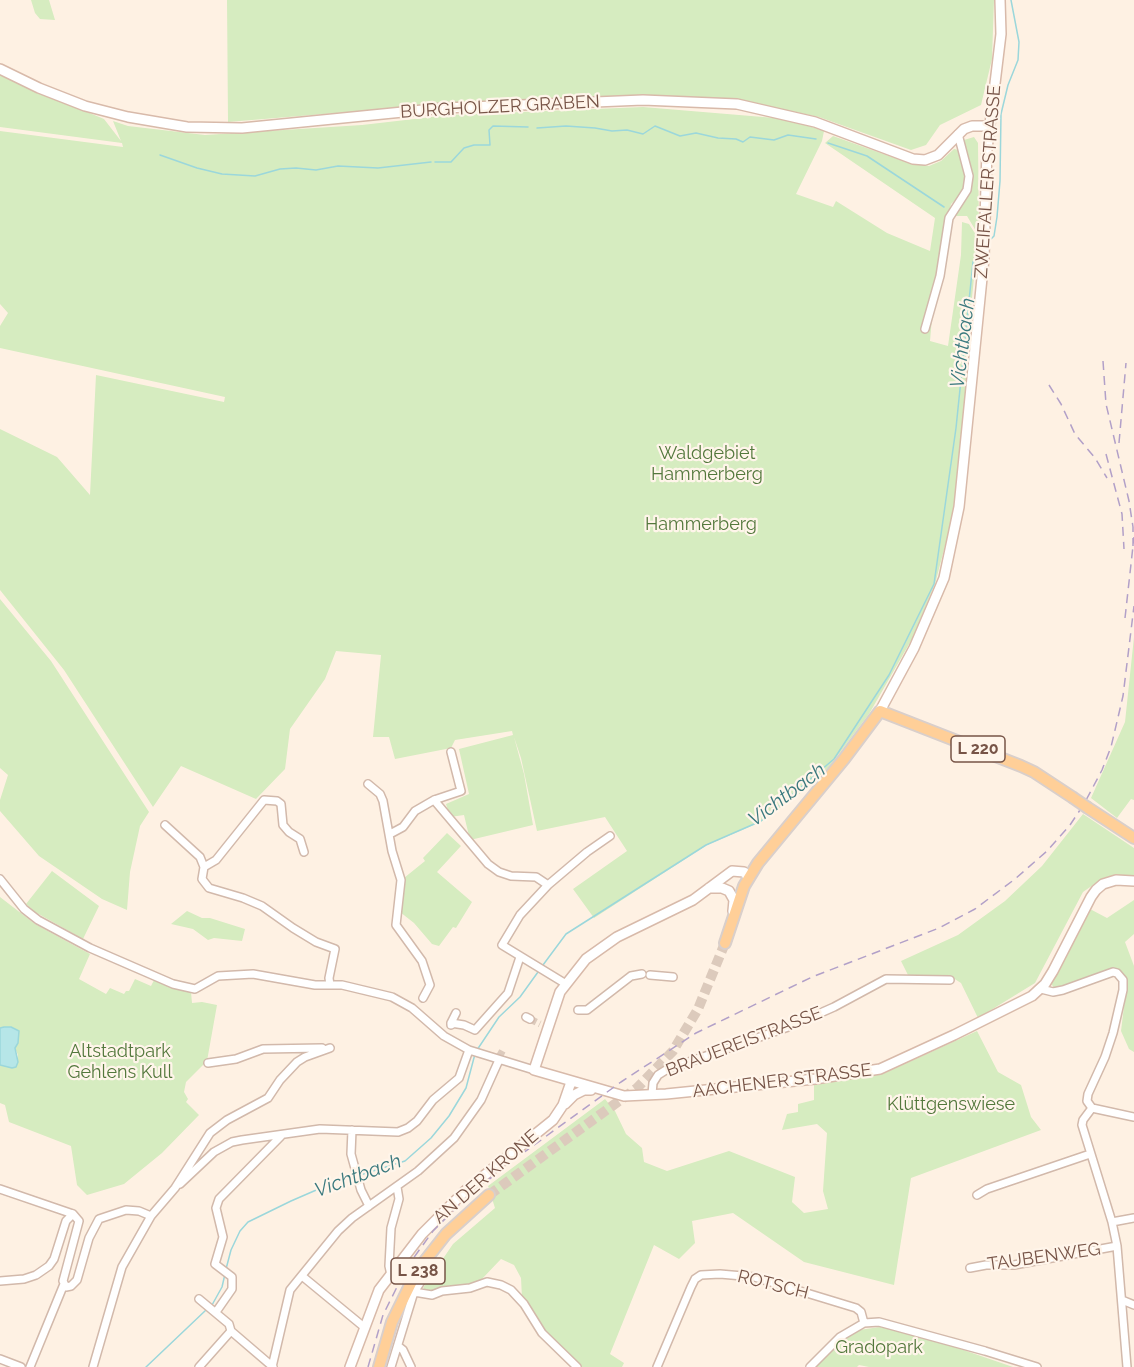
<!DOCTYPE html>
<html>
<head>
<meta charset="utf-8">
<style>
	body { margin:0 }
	canvas { display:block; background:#fef1e3 }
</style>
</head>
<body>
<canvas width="1134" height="1367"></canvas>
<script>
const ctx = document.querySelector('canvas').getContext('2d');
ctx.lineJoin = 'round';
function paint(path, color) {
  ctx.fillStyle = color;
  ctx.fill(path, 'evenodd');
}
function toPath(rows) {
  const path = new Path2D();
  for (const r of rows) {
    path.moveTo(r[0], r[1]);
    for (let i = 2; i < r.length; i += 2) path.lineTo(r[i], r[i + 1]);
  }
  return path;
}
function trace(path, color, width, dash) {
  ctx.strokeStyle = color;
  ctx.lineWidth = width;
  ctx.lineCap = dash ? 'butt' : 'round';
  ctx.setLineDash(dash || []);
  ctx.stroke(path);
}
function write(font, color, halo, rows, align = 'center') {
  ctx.font = font + ' Raleway,sans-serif';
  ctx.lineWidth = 4.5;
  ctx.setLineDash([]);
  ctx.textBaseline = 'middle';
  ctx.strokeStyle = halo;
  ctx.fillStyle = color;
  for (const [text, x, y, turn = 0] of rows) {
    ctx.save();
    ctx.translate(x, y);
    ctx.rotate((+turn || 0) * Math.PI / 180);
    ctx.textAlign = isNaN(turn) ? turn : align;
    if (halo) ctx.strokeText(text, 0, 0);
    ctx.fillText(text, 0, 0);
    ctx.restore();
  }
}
paint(toPath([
	[31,0,49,0,55,20,40,19,35,13],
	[227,0,994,0,992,59,981,105,940,125,926,145,911,150,819,117,740,100,643,96,456,103,228,122],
	[0,74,22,85,104,119,121,141,113,121,128,126,205,135,362,125,449,115,643,107,787,119,824,131,822,141,796,194,833,207,836,201,887,233,930,251,935,218,825,143,833,136,903,161,929,166,941,161,954,149,959,150,966,177,962,194,951,204,934,294,930,341,948,346,961,255,962,222,969,224,978,238,964,377,967,378,959,472,952,519,935,584,912,639,869,714,830,766,803,791,761,822,707,845,594,918,573,889,627,851,605,817,537,831,521,758,514,737,524,774,533,825,470,840,464,815,450,817,446,804,469,794,459,749,513,735,512,731,455,740,451,748,395,759,389,737,373,737,381,655,336,651,325,679,290,729,285,769,256,799,181,766,153,807,64,670,0,590,0,429,57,457,90,495,96,375,224,402,225,397,0,348,0,326,8,313,0,304,0,131,123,147,122,143,0,127],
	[974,137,978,143,979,236,967,216,951,216,957,209,960,208,970,191,971,176,964,140],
	[0,599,51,661,149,812,140,826,130,872,127,910,102,899,39,856,0,811,0,800,8,775,0,768],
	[1134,637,1134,800,1131,799,1117,818,1091,798,1125,722],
	[1083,814,1134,848,1134,875,1114,875,1103,878,1083,892,1035,983,978,1018,961,983,950,976,908,975,901,961,958,935,1005,901,1042,866],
	[447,833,461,846,437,872,472,902,456,928,453,927,439,946,432,944,414,923,400,912,404,878,425,861,423,858],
	[52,871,99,906,83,939,35,912,26,904],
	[0,897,35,924,90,954,79,979,106,994,110,988,124,994,126,991,129,991,135,979,151,986,154,980,169,987,191,992,192,1003,202,1002,217,1005,207,1061,186,1082,184,1092,188,1099,186,1102,199,1115,162,1153,124,1184,87,1195,77,1185,71,1146,9,1122,5,1105,0,1103,0,1065,12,1068,16,1067,18,1055,15,1048,15,1030,11,1027,0,1028],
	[1134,900,1134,934,1125,942,1134,966,1134,1052,1129,1049,1121,1031,1126,990,1125,980,1119,970,1113,969,1055,990,1051,983,1075,940,1090,909,1107,918],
	[187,911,202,918,210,918,245,929,242,941,214,938,208,940,193,929,171,924],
	[977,1031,998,1072,1021,1085,1031,1117,1041,1130,911,1178,894,1285,804,1262,733,1213,692,1221,695,1243,679,1259,654,1245,610,1354,624,1363,622,1367,581,1367,569,1358,544,1332,522,1298,521,1278,514,1265,501,1259,481,1280,469,1285,431,1293,423,1288,453,1244,495,1208,488,1186,605,1099,615,1111,626,1134,642,1148,644,1162,667,1171,729,1151,795,1177,792,1202,804,1213,828,1209,823,1191,827,1133,817,1124,782,1130,787,1114,798,1112,798,1104,814,1100,814,1085,885,1073],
	[880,1327,940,1342,1013,1367,869,1367,859,1365,857,1367,815,1367,843,1339,859,1330]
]), '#d6ecc0');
const water = toPath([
	[4,1027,11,1027,19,1031,18,1043,15,1048,18,1062,16,1067,12,1068,0,1065,0,1028,4,1027]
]);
paint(water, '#b6e6e8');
trace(water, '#9bd7db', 1.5);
trace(toPath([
	[537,128,566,126,595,128,612,131,627,130,643,134,655,126,680,136,696,133,718,138,736,139,743,142,750,137,774,140,788,135,816,139],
	[828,143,867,156,944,207],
	[160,155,197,168,222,174,255,176,280,169,296,168,316,170,338,166,378,168,431,162],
	[435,162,451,162,464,148,474,145,490,145,489,130,493,126,528,127],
	[988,242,994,236,997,217,1000,181,1001,114,1008,85,1018,60,1019,42,1011,0],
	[543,965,566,934,706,845,761,821,834,759,889,675,934,584,956,428,973,262,980,253],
	[477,1050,499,1017,520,997,538,972],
	[360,1175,405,1161,431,1138,449,1116,466,1088,475,1054],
	[226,1269,231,1250,240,1231,248,1222,291,1201,337,1181,355,1176],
	[212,1305,222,1287,225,1274],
	[146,1367,206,1310]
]), '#9bd7db', 1.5);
trace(toPath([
	[530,1019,540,1024],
	[499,1057,504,1048]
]), '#dccabc', 7, [7, 3.5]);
trace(toPath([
	[489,1195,637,1088,673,1051,698,1009,725,943]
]), '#dccabc', 10, [10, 5]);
const street = toPath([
	[925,329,940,276,949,218,967,190,969,176,958,134],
	[368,784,380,794,383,801,392,851,401,880,396,925,422,961,430,985,423,998],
	[434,800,488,864,499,872,511,876,536,877,548,885],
	[165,825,200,857,204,867,202,879,209,888,243,898,262,906,293,928,316,942,335,949,329,978,330,985],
	[390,834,403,827,415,811,434,800,461,791,451,752],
	[204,867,216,860,264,800,277,801,281,804,283,825,289,832,300,839,304,852],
	[0,879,24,909,38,920,90,948,173,984,195,989,218,976,253,974,315,985,342,985,392,997,412,1008,444,1036,469,1050,534,1070],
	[650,975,673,977],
	[566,984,502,945,520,915,548,885,587,852,610,836],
	[1041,989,1053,992,1063,990,1113,972,1117,973,1123,980,1123,990,1113,1033,1105,1057,1088,1094,1087,1101,1092,1108,1083,1120,1082,1125,1112,1222,1117,1246,1127,1367],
	[578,1010,587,1010,631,976,642,974],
	[526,1017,530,1019],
	[451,1023,456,1013],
	[451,1025,451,1023,464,1025,475,1030,508,993,520,957],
	[208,1063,236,1059,263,1049,322,1048],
	[652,1094,653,1083,658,1075,666,1070,791,1026,834,1007,886,979,950,980],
	[1092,1108,1134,1117],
	[352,1130,351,1154,361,1190,369,1206],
	[180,1184,214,1152,232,1142,242,1140,320,1129,398,1132,408,1128,417,1121,433,1100,459,1078,469,1050],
	[0,1189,73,1214],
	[977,1195,987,1189,1090,1154],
	[1112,1222,1134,1218],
	[970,1268,986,1265,1014,1265,1117,1246],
	[391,1275,389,1266,391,1228,399,1199,397,1187],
	[302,1276,364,1327],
	[0,1281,24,1279,36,1275,49,1266,54,1259,66,1221,73,1214,79,1221,63,1281,66,1287,71,1286,77,1280,89,1238,99,1219,126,1210,139,1211,151,1216],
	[414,1292,432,1295,442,1291,470,1288,487,1282,501,1285,511,1290,524,1304,542,1333,577,1367],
	[199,1299,229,1324,231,1331,273,1367],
	[1122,1300,1134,1305],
	[216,1312,232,1289,232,1277,215,1264,223,1237,216,1208,219,1199,281,1136],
	[398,1346,403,1350,411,1367],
	[0,1359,21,1367],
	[30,1367,64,1284],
	[93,1367,122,1267,151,1216,175,1188,210,1133,227,1120,268,1098,280,1080,297,1062,305,1057,330,1048],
	[199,1367,231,1331],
	[272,1367,290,1290,338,1231,352,1218,418,1171,454,1138,481,1100,499,1060],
	[391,1367,414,1292,422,1280],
	[657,1367,691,1287,695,1279,701,1275,720,1274,754,1277,856,1308,861,1312,864,1323],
	[810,1367,840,1337,864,1323,879,1322,985,1351,1037,1367]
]);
const secondary = toPath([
	[0,69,39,88,85,106,128,117,187,127,242,128,443,108,547,104,643,100,737,104,815,122,913,159,925,160,938,155,964,129,972,126,989,126],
	[880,711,914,648,944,578,959,507,984,258,987,149,1001,34,1000,0],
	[749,878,744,872,732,871,693,900,617,937,586,959,560,992,534,1070,624,1096,666,1094,815,1079,880,1069,954,1035,1032,996,1045,984,1053,971,1091,897,1096,890,1103,884,1116,880,1134,881],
	[709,888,722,888,729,891,734,900,733,911],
	[565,1104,574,1095,584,1090,591,1090],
	[350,1367,379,1290,422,1234,465,1191,553,1120,563,1105,571,1082]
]);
const primary = toPath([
	[1088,808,1134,838],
	[725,943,744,886,758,863,844,759,880,711,1021,766,1034,772,1072,797],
	[379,1367,392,1322,417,1271,446,1234,489,1195]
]);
trace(street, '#d2b9ab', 10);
trace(secondary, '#d8baaa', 12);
trace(primary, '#d9cfcb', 14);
trace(street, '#fff', 7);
trace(secondary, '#fff', 9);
trace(primary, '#ffcf98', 10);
trace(toPath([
	[1103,361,1106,404,1129,501,1133,527,1133,546],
	[1049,385,1061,404,1075,434,1095,458,1107,478],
	[1119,443,1126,363],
	[1106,454,1122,514,1124,549],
	[1125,618,1134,537],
	[368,1367,383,1315,407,1267,433,1231,462,1202,505,1166,621,1082,696,1033,812,977,939,928,975,909,1015,879,1047,851,1070,825,1084,804,1102,770,1111,747,1123,696,1134,606]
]), '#b2a0c8', 1.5, [9, 6]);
const primaryBridge = toPath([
	[1072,797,1088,808]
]);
trace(primaryBridge, '#d9cfcb', 14, []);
trace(primaryBridge, '#ffcf98', 10);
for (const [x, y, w] of [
	[978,749,54],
	[418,1271,54]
]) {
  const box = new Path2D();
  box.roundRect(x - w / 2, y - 13, w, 26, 4.5);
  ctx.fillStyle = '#fff5ea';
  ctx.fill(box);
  trace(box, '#775447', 1.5);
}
write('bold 16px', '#775447', null, [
	["L 220",978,749],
	["L 238",418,1271]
]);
write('18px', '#775447', '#fff5ea', [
	["BURGHOLZER GRABEN",500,107,-3],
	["ZWEIFALLER STRASSE",988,182,-86],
	["BRAUEREISTRASSE",744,1042,-21],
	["AACHENER STRASSE",782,1081,-7],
	["AN DER KRONE",486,1177,-41],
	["TAUBENWEG",1044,1257,-8],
	["ROTSCH",773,1285,14]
]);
write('18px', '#53783c', '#fff5ea', [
	["Waldgebiet",707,454],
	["Hammerberg",707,475],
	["Hammerberg",701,525],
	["Altstadtpark",120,1052],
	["Gehlens Kull",120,1073],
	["Klüttgenswiese",951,1105],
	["Gradopark",879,1348]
]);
write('italic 20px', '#3a797e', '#fff5ea', [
	["Vichtbach",963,343,-83],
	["Vichtbach",787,795,-37],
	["Vichtbach",358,1176,-20]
]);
</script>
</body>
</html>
